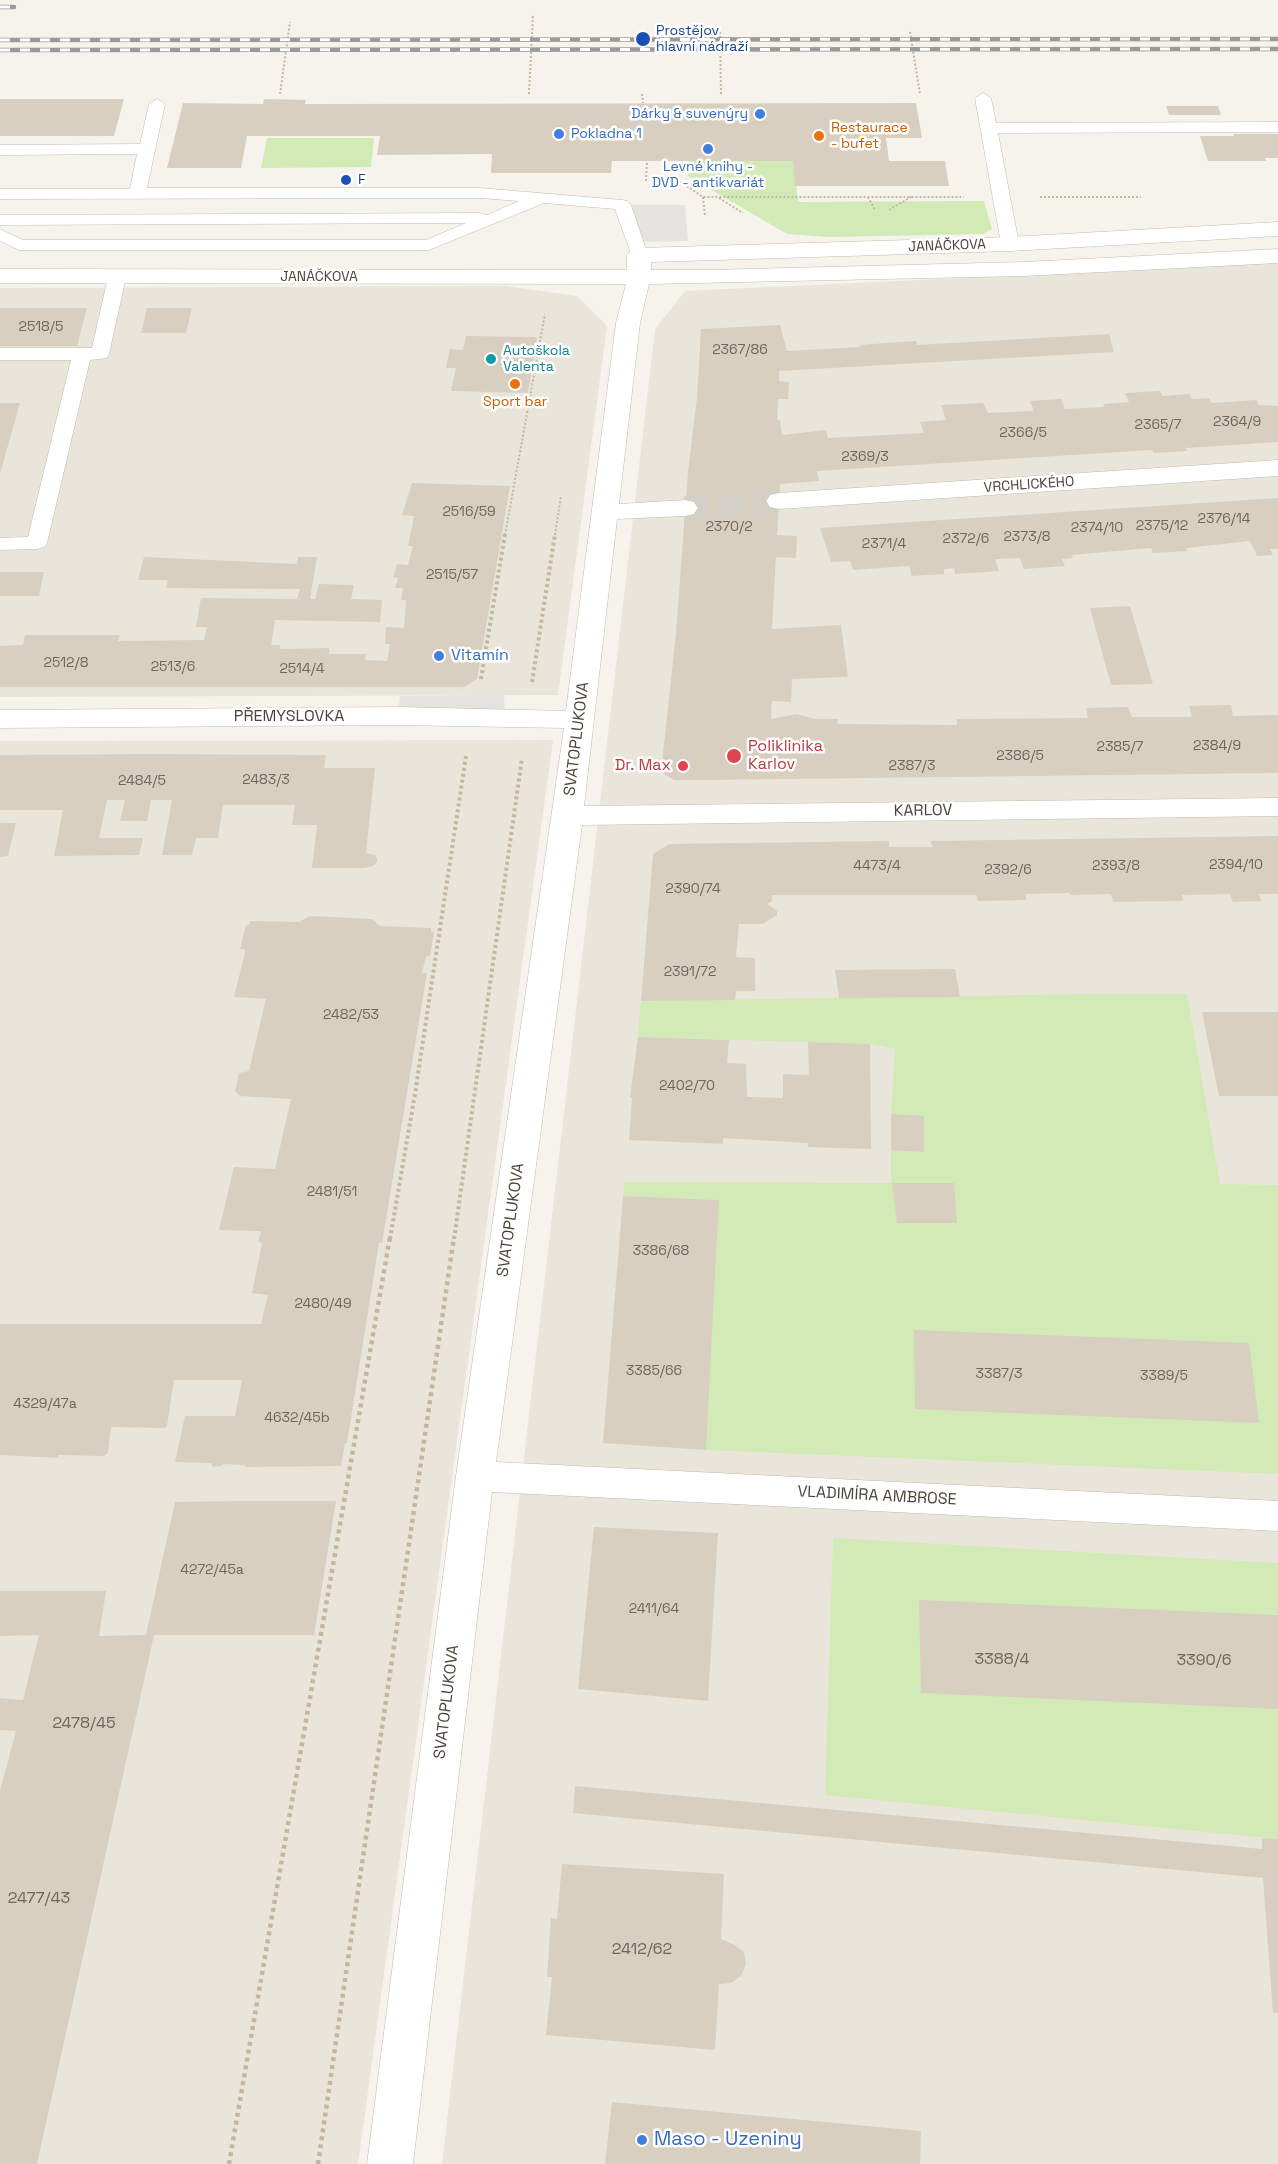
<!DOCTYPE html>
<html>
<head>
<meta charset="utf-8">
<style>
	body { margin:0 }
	canvas { display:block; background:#f6f3ec }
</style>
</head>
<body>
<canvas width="1278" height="2164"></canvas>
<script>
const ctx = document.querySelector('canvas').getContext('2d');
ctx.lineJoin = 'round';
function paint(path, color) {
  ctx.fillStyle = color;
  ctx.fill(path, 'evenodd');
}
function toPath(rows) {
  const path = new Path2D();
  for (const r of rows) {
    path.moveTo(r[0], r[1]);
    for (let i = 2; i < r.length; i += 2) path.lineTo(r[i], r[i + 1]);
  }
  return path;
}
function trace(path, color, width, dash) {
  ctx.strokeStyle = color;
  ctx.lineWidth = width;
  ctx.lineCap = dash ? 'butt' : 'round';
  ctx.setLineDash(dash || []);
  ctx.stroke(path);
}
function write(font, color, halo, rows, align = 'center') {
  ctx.font = font + ' "Space Grotesk",sans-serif';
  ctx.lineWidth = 5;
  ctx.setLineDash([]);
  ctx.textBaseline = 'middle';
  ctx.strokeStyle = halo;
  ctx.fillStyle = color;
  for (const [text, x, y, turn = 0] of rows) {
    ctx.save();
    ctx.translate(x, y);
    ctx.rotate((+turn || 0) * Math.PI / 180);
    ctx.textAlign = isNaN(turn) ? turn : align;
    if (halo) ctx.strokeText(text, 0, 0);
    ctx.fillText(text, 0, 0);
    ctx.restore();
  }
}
paint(toPath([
	[1278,263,1278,2164,442,2164,655,329,685,291],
	[506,286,577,296,607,326,558,695,0,697,0,288],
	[553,740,358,2164,0,2164,0,741]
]), '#eae5da');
paint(toPath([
	[267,138,374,138,371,167,261,168],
	[686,161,793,161,798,202,984,201,992,229,983,234,828,237,787,234,688,176],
	[1091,994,1187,994,1220,1184,1278,1185,1278,1474,706,1450,719,1200,623,1196,625,1182,891,1183,891,1114,895,1049,870,1044,638,1037,641,1001],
	[833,1538,1278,1563,1278,1839,825,1795]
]), '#d2eab5');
paint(toPath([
	[622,205,685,205,688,241,635,242],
	[504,695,505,718,398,716,400,696]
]), '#e5e3e0');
paint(toPath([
	[0,99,124,99,114,136,0,136],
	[264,99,306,100,305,104,916,103,922,138,886,138,889,161,945,161,949,186,795,186,793,161,612,161,611,173,491,173,492,154,377,155,380,136,247,136,241,168,167,168,183,103,263,104],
	[1166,106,1218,106,1221,115,1169,115],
	[1233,134,1278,134,1278,158,1265,158,1266,161,1208,161,1200,136,1234,136],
	[0,308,87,308,77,346,0,346],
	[147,308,192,308,186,333,141,333],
	[780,325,787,351,860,347,859,345,916,341,917,345,1109,334,1114,352,779,371,779,381,789,382,788,399,778,399,777,420,780,420,782,435,826,430,828,438,924,433,920,422,946,420,941,405,983,403,988,413,1034,411,1030,401,1061,399,1065,409,1104,407,1103,404,1129,402,1125,393,1160,391,1163,396,1189,394,1192,399,1209,398,1212,403,1256,400,1259,405,1278,406,1278,442,1186,448,1187,451,1154,453,1152,450,817,471,819,481,780,484,777,535,797,536,796,558,776,557,772,629,841,625,848,677,792,679,791,702,772,701,771,719,797,714,815,719,838,719,837,724,957,725,957,719,1088,718,1086,708,1128,707,1132,717,1192,717,1189,706,1231,705,1233,716,1278,715,1278,773,705,780,674,780,661,772,676,633,688,472,697,398,701,329],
	[466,336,537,337,528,393,451,391,456,368,446,368,450,349,463,350],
	[0,403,20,403,0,474],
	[412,483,510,486,477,679,464,687,0,687,0,646,23,645,25,635,120,635,118,641,204,640,207,627,196,627,201,598,297,599,300,589,166,588,168,580,138,580,144,557,297,564,298,557,317,557,310,599,315,599,319,584,354,585,351,599,382,600,380,622,275,620,271,645,280,645,280,649,329,648,329,654,366,654,365,660,387,661,390,644,385,644,386,627,404,628,406,600,401,600,403,588,395,588,398,578,393,577,397,564,408,565,413,546,408,546,414,516,402,515],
	[1278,498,1278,549,1270,549,1273,555,1257,556,1250,541,1186,548,1188,551,1153,553,1151,548,1072,555,1073,558,1062,559,1065,566,1024,569,1020,558,995,559,999,571,955,574,954,568,944,569,944,574,912,576,909,566,853,570,850,561,831,562,820,528],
	[0,572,44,572,39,596,0,596],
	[1130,606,1153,684,1111,685,1090,608],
	[153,754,326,755,324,768,375,768,366,853,375,855,378,861,373,866,364,868,312,868,317,825,292,825,295,805,223,805,218,838,196,838,192,855,162,855,172,800,151,800,147,821,120,821,125,800,107,800,99,838,143,838,139,855,54,856,63,810,0,810,0,755],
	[0,823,16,823,8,856,0,857],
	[1278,836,1278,894,1259,894,1261,901,1233,902,1230,894,1182,895,1183,901,1113,902,1111,894,1070,895,1070,893,1026,894,1026,900,978,901,976,895,772,895,772,901,767,904,777,911,777,915,763,924,739,924,736,957,755,958,755,991,736,991,735,1000,641,1001,653,854,669,844,889,841,889,847,933,847,930,841],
	[310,916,372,919,380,926,431,928,431,932,434,932,430,956,427,956,425,960,422,973,427,973,382,1243,379,1243,347,1443,345,1443,341,1466,245,1467,245,1465,224,1464,221,1466,213,1467,211,1463,175,1462,185,1416,235,1416,242,1380,174,1380,167,1426,164,1428,111,1427,108,1453,104,1456,58,1455,58,1458,0,1455,0,1324,261,1324,268,1295,252,1293,262,1243,258,1242,261,1231,219,1230,234,1167,275,1169,291,1099,240,1096,235,1091,239,1073,249,1071,266,999,234,997,245,953,244,949,240,949,246,925,249,925,250,921,299,922],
	[955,969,960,997,839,998,835,970],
	[1202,1012,1278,1012,1278,1096,1219,1096],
	[638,1037,729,1040,727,1063,746,1064,747,1097,783,1098,783,1074,809,1075,808,1042,870,1044,871,1149,808,1147,808,1143,723,1138,723,1144,629,1140,632,1098,630,1097],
	[891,1114,924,1116,924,1152,891,1150],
	[892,1183,954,1183,957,1223,897,1223],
	[623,1196,719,1200,706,1450,603,1443],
	[914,1330,1249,1343,1259,1423,915,1409],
	[240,1501,336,1501,314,1635,154,1635,37,2164,0,2164,0,1791,16,1731,0,1730,0,1698,23,1700,39,1635,0,1636,0,1591,106,1591,99,1636,146,1635,175,1502],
	[594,1527,718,1533,708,1701,578,1689],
	[919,1600,1278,1615,1278,1709,921,1693],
	[575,1786,1262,1849,1262,1838,1278,1839,1278,2013,1273,2013,1263,1878,573,1813],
	[562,1864,724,1874,721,1939,733,1944,744,1952,746,1964,741,1976,731,1983,719,1984,715,2050,546,2035,552,1977,547,1977,551,1918,557,1919],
	[612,2102,921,2131,920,2164,605,2164]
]), '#d8cfc1');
trace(toPath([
	[685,508,779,501]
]), '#d4d0c8', 23, [23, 11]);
const lane = toPath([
	[983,93,991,98,996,123,1278,122,1278,132,998,133,1019,244,1016,248,1010,249,1004,248,1001,244,975,98,983,93],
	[157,99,165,104,147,188,480,188,622,200,628,201,631,205,648,255,645,259,639,260,633,259,615,209,544,203,429,250,19,250,0,241,0,229,23,240,426,240,466,223,0,225,0,215,480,213,487,215,519,201,480,198,0,199,0,189,130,189,137,154,0,155,0,145,140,144,149,104,157,99],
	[117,272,123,273,126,277,109,354,107,358,90,360,47,543,44,547,37,549,0,550,0,538,28,537,71,360,0,360,0,348,92,348,108,277,111,273,117,272]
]);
const street = toPath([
	[1278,222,1278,236,1010,251,651,262,651,270,708,270,1024,262,1278,249,1278,263,1024,276,649,284,640,323,619,504,685,500,694,502,698,508,694,514,685,516,617,519,584,806,1278,798,1278,816,582,825,496,1462,1278,1501,1278,1531,492,1492,413,2164,367,2164,456,1476,564,728,398,725,0,728,0,710,398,707,566,711,616,323,626,284,0,283,0,269,627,270,627,255,631,250,639,248,1010,237,1278,222],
	[1278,460,1278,476,779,509,770,507,766,501,770,495,779,493,1278,460]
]);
trace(lane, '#c2bbae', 1);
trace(street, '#c2bbae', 1);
trace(toPath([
	[720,32,721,94],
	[910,32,920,94],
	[280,94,290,22],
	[529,94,533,14],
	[642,94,643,103],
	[646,181,647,161],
	[652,182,681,182,703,197,964,197],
	[703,197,705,216],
	[868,197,875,210],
	[1040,197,1141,197],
	[719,198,743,213],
	[889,210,911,197],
	[505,535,545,314],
	[555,535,561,496]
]), '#c4b79f', 2, [2, 2]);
trace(toPath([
	[481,679,505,534],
	[532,682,555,534],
	[390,1239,415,1094,466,756],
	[454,1239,522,758]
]), '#c4b79f', 4, [3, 3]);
trace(toPath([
	[229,2164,390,1237],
	[318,2164,454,1237]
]), '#c4b79f', 4.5, [4, 4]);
paint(lane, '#fff');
paint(street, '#fff');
const rail = toPath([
	[0,7,14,7],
	[0,40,1278,39],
	[0,50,1278,49]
]);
trace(rail, '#9a9a9a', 4.5);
trace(rail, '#fff', 3, [10]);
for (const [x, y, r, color] of [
	[643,39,8,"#1a4fb4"],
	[760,114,6,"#3f7fe0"],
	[559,134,6,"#3f7fe0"],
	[819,136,6,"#e8710a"],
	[708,149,6,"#3f7fe0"],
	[346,180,6,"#1a4fb4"],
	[491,359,6,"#0f9aa8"],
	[515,384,6,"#e8710a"],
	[439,656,6,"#3f7fe0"],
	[734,756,8,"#e0444e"],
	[683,766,6,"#e0444e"],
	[642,2140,6,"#3f7fe0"]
]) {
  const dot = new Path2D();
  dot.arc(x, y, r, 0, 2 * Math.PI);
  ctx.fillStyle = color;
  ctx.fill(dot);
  trace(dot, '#fff', 2);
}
write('14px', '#164399', '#fff', [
	["Prostějov",656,31],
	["hlavní nádraží",656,47],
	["F",358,180]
], 'left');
write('14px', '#366cbe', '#fff', [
	["Dárky & suvenýry",748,114],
	["Pokladna 1",571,134,"left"],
	["Levné knihy -",708,167,"center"],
	["DVD - antikvariát",708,183,"center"]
], 'right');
write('14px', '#c56008', '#fff', [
	["Restaurace",831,128],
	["- bufet",831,144],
	["Sport bar",515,402,"center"]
], 'left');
write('14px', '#4b4439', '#fff', [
	["JANÁČKOVA",947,246,-2],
	["JANÁČKOVA",319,277],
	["VRCHLICKÉHO",1029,485,-4]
]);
write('14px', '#6e675b', null, [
	["2518/5",41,327],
	["2367/86",740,350],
	["2364/9",1237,422],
	["2365/7",1158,425],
	["2366/5",1023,433],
	["2369/3",865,457],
	["2516/59",469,512],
	["2376/14",1224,519],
	["2375/12",1162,526],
	["2370/2",729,527],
	["2374/10",1097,528],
	["2373/8",1027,537],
	["2372/6",966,539],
	["2371/4",884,544],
	["2515/57",452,575],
	["2512/8",66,663],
	["2513/6",173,667],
	["2514/4",302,669],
	["2384/9",1217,746],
	["2385/7",1120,747],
	["2386/5",1020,756],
	["2387/3",912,766],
	["2483/3",266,780],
	["2484/5",142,781],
	["2394/10",1236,865],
	["4473/4",877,866],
	["2393/8",1116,866],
	["2392/6",1008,870],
	["2390/74",693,889],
	["2391/72",690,972],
	["2482/53",351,1015],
	["2402/70",687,1086],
	["2481/51",332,1192],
	["3386/68",661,1251],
	["2480/49",323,1304],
	["3385/66",654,1371],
	["3387/3",999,1374],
	["3389/5",1164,1376],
	["4329/47a",45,1404],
	["4632/45b",297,1418],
	["4272/45a",212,1570],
	["2411/64",654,1609]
]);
write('14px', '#0d838f', '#fff', [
	["Autoškola",503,351],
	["Valenta",503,367]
], 'left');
write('16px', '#366cbe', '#fff', [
	["Vitamín",451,656]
], 'left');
write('16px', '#4b4439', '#fff', [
	["PŘEMYSLOVKA",289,717],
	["SVATOPLUKOVA",577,739,-83],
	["KARLOV",923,811,-1],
	["SVATOPLUKOVA",511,1220,-82],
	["VLADIMÍRA AMBROSE",877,1496,3],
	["SVATOPLUKOVA",447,1702,-83]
]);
write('16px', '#be3a42', '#fff', [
	["Poliklinika",748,747],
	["Karlov",748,765],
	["Dr. Max",671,766,"right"]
], 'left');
write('16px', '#6e675b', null, [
	["3388/4",1002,1660],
	["3390/6",1204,1661],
	["2478/45",84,1724],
	["2477/43",39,1899],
	["2412/62",642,1950]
]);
write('20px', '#366cbe', '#fff', [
	["Maso - Uzeniny",654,2140]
], 'left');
</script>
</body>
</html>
